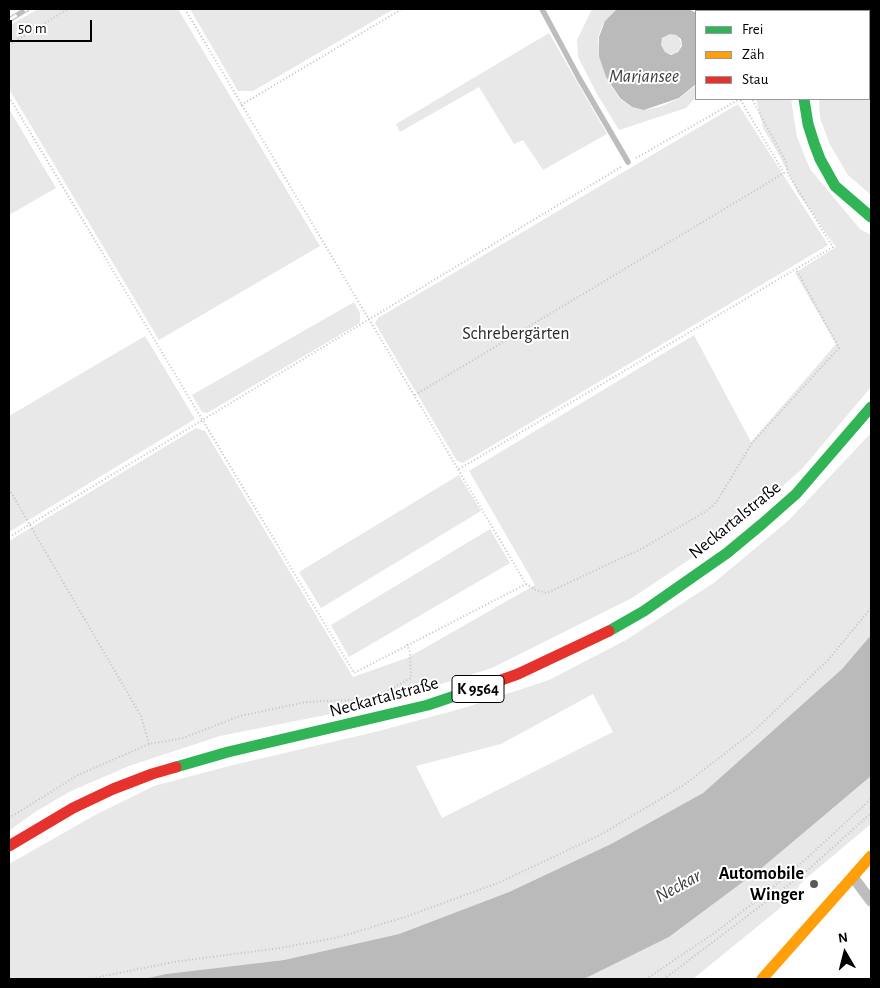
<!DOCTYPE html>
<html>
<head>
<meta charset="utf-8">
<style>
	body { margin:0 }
	#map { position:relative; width:880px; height:988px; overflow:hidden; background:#fff; font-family:"Alegreya Sans",sans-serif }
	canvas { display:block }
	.frame { position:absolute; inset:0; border:10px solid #000; pointer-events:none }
	.legend { position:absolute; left:695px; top:10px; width:175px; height:90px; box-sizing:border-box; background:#fff; border:1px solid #999; margin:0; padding:6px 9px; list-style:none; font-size:15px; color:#000 }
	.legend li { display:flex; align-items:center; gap:10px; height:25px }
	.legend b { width:25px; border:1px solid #999 }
	.north { position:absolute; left:820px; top:928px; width:50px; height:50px; -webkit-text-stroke:4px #fff; paint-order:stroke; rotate:352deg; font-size:14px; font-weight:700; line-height:20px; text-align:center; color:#000 }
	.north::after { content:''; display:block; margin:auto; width:18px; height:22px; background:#000; clip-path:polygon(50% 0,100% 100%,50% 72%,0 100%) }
	.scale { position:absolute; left:10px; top:20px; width:82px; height:22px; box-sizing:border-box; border:2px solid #000; border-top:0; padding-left:6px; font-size:15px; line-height:18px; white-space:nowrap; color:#000; -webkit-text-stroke:4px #fff; paint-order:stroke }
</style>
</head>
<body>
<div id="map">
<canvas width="880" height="988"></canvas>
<div class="frame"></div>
<ul class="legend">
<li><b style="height:6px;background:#30b455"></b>Frei</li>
<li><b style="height:6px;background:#ff9f0a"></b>Zäh</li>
<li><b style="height:6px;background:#e5322d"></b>Stau</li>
</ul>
<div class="north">N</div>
<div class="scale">50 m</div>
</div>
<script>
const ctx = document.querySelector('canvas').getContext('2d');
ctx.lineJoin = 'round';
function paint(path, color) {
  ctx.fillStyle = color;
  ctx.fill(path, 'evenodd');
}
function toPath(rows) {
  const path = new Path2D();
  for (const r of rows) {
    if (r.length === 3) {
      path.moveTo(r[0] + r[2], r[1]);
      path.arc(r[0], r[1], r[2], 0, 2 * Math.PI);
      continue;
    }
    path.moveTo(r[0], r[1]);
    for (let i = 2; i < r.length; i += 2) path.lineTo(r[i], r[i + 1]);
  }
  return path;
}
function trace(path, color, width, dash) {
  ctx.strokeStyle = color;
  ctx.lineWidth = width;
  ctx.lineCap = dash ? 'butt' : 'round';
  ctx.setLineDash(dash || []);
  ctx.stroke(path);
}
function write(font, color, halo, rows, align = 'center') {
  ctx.font = font + ' "Alegreya Sans",sans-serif';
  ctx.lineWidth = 4;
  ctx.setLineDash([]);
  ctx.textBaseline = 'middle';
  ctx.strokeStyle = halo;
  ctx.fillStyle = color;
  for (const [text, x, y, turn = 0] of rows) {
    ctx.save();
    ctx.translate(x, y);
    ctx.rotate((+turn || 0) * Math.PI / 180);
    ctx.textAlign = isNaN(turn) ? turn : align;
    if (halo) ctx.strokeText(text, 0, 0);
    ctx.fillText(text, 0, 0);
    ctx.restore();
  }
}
paint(toPath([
	[38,9,178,9,320,246,159,340,9,89,9,26],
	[190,9,394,9,253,91,238,91],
	[592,9,618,9,602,26,598,38,599,54,607,79,619,98,631,107,645,110,662,106,680,98,696,85,696,97,686,108,619,130,597,94,578,57,577,40],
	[549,33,607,134,543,170,523,140,514,144,479,87,400,132,396,124],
	[671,44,10],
	[869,46,871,46,871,195,848,175,830,145,820,118,819,99,869,99],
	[756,99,791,99,797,137,810,169,860,229,871,235,871,387,802,469,729,533,632,598,492,668,371,706,220,736,129,766,71,791,35,812,9,831,9,541,196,428,205,431,353,677,407,658,535,585,469,471,694,335,751,442,836,344,795,273,836,247,798,193,778,153,763,128],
	[738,104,828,245,463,463,457,461,375,323,378,318],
	[9,109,56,188,9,215],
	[354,302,360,313,360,323,207,413,202,412,192,395],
	[145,336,195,419,9,532,9,416],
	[871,433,871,635,842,669,703,793,611,844,509,892,399,934,284,960,166,974,143,979,9,979,9,864,95,815,154,786,233,765,379,731,467,707,549,680,626,640,715,582,789,520],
	[593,694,613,732,442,818,416,766,501,744],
	[459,475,481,511,321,608,299,572],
	[490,529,510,563,349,657,331,625],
	[871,776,871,824,804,880,780,908,693,979,584,979,669,937,763,867]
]), '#e8e8e8');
paint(toPath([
	[617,9,689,9,696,13,696,84,679,98,644,110,632,107,620,98,606,77,599,56,599,37,605,21],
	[670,34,676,35,681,39,682,46,678,52,671,55,665,52,661,45,662,38],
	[871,635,871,776,763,867,669,937,584,979,143,979,166,974,284,960,399,934,509,892,611,844,703,793,842,669]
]), '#bababa');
trace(toPath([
	[185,9,526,584,536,590,547,593,643,548,708,510,717,501,752,443,839,348,796,269],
	[869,39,871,39],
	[9,45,68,9],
	[869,62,871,62],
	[9,97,354,673,526,584],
	[869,99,871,99],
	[241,105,402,9],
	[636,158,740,99],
	[415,395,784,173,740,99],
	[459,469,833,247,788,174,786,162,752,99],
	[9,489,141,716,149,744,183,738,240,716,306,702,372,699,411,678,410,652,407,644],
	[9,537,621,167],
	[9,818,78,775,149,744],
	[89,979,173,962,280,948,336,938,405,917,498,883,600,835,684,785,755,730,828,660,871,608],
	[646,979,716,932,766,893,808,857,871,799],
	[664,979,808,870,871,813]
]), '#c2c2c2', 2, [1, 2.5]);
trace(toPath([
	[542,9,579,78,628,162]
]), '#bdbdbd', 5.5);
trace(toPath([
	[853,877,871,901]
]), '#bdbdbd', 11);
trace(toPath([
	[831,9,841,11],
	[806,11,807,9],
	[869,18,871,19],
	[804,99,808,124,814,143,820,159,835,186,871,217],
	[609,631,644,611,727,553,762,524,796,494,871,407],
	[176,767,228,752,428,705,493,683]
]), '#30b455', 11);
trace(toPath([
	[777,9,779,11],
	[762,979,871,856]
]), '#ff9f0a', 11);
trace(toPath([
	[493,683,518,674,609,631],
	[9,846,73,808,113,789,152,774,176,767]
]), '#e5322d', 11);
const rail = toPath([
	[9,20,27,9]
]);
trace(rail, '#bdbdbd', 5);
trace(rail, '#fff', 3, [9]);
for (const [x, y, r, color] of [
	[814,884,5,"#595959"]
]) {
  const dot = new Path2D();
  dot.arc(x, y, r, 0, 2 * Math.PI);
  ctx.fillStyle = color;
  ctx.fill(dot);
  trace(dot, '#fff', 2);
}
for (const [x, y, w] of [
	[478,689,52]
]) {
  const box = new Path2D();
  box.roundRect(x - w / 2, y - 13.5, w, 27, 4);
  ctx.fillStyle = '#fff';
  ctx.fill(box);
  trace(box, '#000', 1);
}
write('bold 16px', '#000', null, [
	["K 9564",478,689]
]);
write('18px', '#2c2c2c', '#fff', [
	["Schrebergärten",516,334]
]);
write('18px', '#000', '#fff', [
	["Neckartalstraße",735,520,-39],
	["Neckartalstraße",384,697,-15]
]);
write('bold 18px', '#000', '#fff', [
	["Automobile",804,874],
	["Winger",804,895]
], 'right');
write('italic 19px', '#3d3d3d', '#fff', [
	["Mariansee",644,76],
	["Neckar",678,886,-29]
]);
</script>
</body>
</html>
